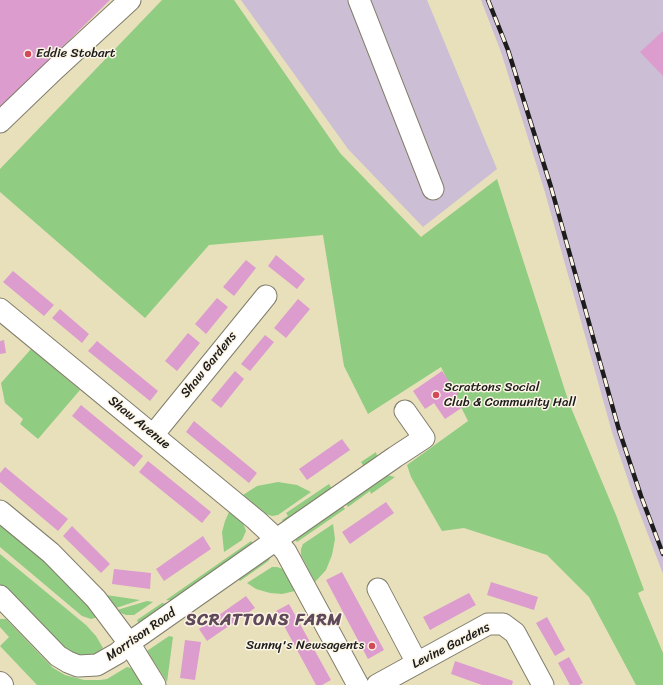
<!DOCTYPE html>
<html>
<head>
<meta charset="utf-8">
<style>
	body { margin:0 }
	canvas { display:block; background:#e8e0bb }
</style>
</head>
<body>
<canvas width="663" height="685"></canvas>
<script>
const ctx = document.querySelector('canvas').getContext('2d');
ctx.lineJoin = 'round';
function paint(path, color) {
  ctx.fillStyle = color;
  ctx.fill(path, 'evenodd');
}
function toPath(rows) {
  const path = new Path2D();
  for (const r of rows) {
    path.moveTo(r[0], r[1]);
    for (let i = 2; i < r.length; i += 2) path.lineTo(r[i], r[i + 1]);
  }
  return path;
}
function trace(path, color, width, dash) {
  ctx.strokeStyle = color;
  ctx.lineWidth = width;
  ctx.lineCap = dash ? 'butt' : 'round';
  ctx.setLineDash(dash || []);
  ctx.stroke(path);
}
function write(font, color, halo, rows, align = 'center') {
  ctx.font = font + ' Sriracha,sans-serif';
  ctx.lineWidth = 3;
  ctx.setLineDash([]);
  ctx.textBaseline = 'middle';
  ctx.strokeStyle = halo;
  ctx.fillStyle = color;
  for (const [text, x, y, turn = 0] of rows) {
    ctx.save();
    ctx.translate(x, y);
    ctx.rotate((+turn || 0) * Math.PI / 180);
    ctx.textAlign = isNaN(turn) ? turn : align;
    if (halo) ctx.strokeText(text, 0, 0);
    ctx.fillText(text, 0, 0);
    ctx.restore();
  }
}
paint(toPath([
	[241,0,427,0,497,169,423,227,348,149],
	[481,0,663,0,663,574,634,498,612,432,544,189,501,52]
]), '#ccbed4');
paint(toPath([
	[162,0,234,0,340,153,421,237,497,179,569,403,616,515,644,590,638,593,663,653,663,685,636,685,589,597,547,555,464,528,442,531,411,477,407,465,468,421,441,367,368,414,344,366,323,235,209,245,145,318,0,192,0,169],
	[31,349,80,390,38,439,20,424,23,419,5,403,1,383],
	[376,452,377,456,376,461,366,470,361,462],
	[387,475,395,477,371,494,370,491,348,507,344,501],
	[278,482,297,485,311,492,278,515,272,516,266,514,243,495,257,486],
	[329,484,334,492,285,525,282,520,288,516,286,513],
	[341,504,345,509,297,542,294,538],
	[229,512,243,523,246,531,242,540,224,552,222,532,225,521],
	[0,518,101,616,91,619,82,616,0,547],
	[333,524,335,539,332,555,326,570,315,582,301,555,301,549,303,544],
	[251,541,254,544,175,601,166,600],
	[0,554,86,625,96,636,103,648,95,654,85,656,74,656,64,651,0,587],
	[268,556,270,559,267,562,240,581,235,576],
	[272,567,277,567,283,569,295,591,282,594,270,593,256,589,247,583],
	[106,595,140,600,116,608],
	[147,601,153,602,134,615,126,615,121,613,117,610],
	[162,603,171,604,139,625,137,620],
	[0,619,6,619,53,668,65,675,84,680,100,680,107,679,127,667,131,668,137,671,145,685,37,685,0,646,9,637,0,627],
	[169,636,173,637,167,682,147,651]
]), '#90cc82');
paint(toPath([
	[0,0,110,0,0,108],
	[663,31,663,76,640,52],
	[276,255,305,279,297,289,268,266],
	[246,260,256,268,234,296,223,287],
	[13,271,54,305,44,316,3,282],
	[217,298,228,307,206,334,195,324],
	[298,299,310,309,286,338,274,328],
	[60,309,89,334,82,343,52,318],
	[188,333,200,343,177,371,165,361],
	[265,335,274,342,250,371,241,364],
	[4,340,6,353,0,354,0,341],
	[97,341,158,391,150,401,88,351],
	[235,371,244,379,221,408,211,400],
	[442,371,458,394,455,396,463,407,445,419,434,403,425,409,413,391],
	[81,405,143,456,134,467,72,416],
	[194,421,257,473,249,483,186,432],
	[342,439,350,450,307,480,299,469],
	[148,461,211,512,202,523,139,472],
	[5,467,68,519,58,531,0,482,0,473],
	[386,502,394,513,350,544,342,532],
	[72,526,110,564,101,573,63,536],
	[203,536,211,549,164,581,156,569],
	[114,569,151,573,150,589,112,584],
	[342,572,384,650,368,659,326,580],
	[491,582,538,597,534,610,487,595],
	[469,593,476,605,430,630,423,617],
	[246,596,255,608,207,641,199,629],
	[289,604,331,680,322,685,316,685,276,611],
	[547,617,565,650,555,656,536,623],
	[185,640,201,642,195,680,180,678],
	[569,657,583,683,579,685,570,685,558,663],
	[455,661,513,681,512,685,482,685,451,674]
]), '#dc9cce');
const minor = toPath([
	[359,0,433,189],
	[0,122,53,71,130,0],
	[0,309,256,520,270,533,286,552,358,685],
	[153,435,266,296],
	[0,511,51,553,96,599,129,643,155,685],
	[378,589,417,663],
	[0,596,58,656,68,662,78,666,97,665,118,653,129,643,300,523,395,457,424,438,405,411],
	[377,685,488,624,503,624,515,633,543,685]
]);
const highway = toPath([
	[0,683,2,685]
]);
trace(minor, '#827e6c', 23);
trace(highway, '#827e6c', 24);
trace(minor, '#fff', 21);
trace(highway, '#fff', 22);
const rail = toPath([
	[488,0,508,50,551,187,619,430,641,496,663,554]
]);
trace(rail, '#1c1c1c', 4.5);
trace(rail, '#fcf5e5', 3, [9]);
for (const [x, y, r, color] of [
	[28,54,4,"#d1495b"],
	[436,395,4,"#d1495b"],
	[372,646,4,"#d1495b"]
]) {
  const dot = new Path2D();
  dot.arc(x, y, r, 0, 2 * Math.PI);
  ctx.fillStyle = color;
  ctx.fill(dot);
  trace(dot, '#fcf5e5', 1.5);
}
write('13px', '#1c1c1c', '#fcf5e5', [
	["Eddie Stobart",36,54],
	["Scrattons Social",444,388],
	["Club & Community Hall",444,403],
	["Sunny's Newsagents",364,646,"right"]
], 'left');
write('13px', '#1c1c1c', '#fcf5e5', [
	["Shaw Gardens",209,365,-51],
	["Shaw Avenue",139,423,39],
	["Morrison Road",141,635,-35],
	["Levine Gardens",451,646,-27]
]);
ctx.letterSpacing = '1px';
write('bold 17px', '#5f495a', '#fcf5e5', [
	["SCRATTONS FARM",264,621]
]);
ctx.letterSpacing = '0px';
</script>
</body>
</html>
